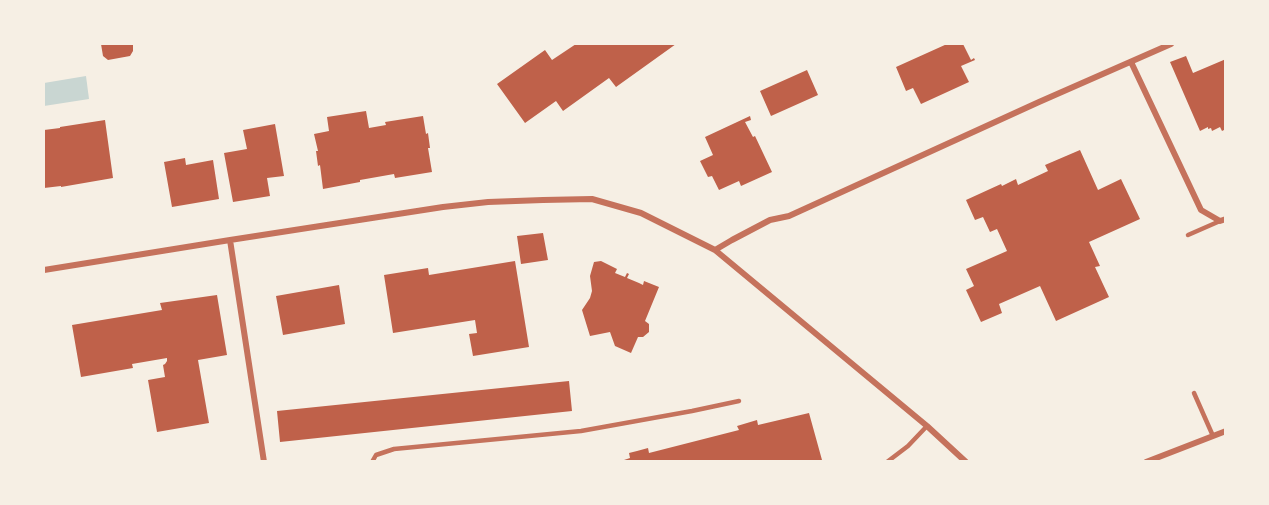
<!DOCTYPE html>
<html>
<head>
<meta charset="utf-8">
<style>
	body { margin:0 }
	#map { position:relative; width:1269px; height:505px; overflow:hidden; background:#f6efe4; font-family:Raleway,sans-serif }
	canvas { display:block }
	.frame { position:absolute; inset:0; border:45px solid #f6efe4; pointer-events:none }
</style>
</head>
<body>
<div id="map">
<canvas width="1269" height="505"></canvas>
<div class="frame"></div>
</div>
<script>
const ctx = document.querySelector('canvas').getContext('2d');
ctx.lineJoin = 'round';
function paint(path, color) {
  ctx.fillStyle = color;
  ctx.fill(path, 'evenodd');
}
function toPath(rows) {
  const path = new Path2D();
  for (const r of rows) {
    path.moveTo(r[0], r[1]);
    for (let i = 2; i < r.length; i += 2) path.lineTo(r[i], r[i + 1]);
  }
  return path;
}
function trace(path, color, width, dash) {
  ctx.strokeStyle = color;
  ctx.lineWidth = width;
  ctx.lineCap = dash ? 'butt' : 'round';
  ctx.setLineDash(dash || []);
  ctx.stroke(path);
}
paint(toPath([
	[86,76,89,99,44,106,44,83]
]), '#c9d6d2');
paint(toPath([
	[101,44,133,44,133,51,130,56,108,60,103,56],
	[576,44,676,44,616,87,609,78,563,111,556,101,525,123,497,84,545,50,552,60],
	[947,44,963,44,971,60,974,58,975,60,961,66,969,82,921,104,913,88,906,91,896,67],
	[1186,56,1193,73,1226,59,1226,129,1222,131,1220,127,1212,131,1211,128,1208,129,1208,127,1200,131,1170,62],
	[807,70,818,95,771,116,760,91],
	[366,111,369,128,386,125,385,122,423,116,426,134,428,133,430,148,428,148,432,172,395,178,394,174,360,180,360,182,323,189,320,165,318,166,316,151,318,151,314,134,329,131,327,117],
	[750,116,751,120,745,122,753,137,755,136,772,172,741,186,739,181,719,190,712,176,708,177,700,161,713,155,705,137],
	[105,120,113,178,61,187,61,186,44,188,44,130,60,128,60,127],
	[275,124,284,176,267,178,270,196,233,202,224,153,247,149,243,130],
	[1080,150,1098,190,1121,179,1140,219,1089,242,1100,266,1095,267,1109,297,1056,321,1040,286,999,304,1002,313,981,322,966,290,974,286,966,269,1007,251,997,229,990,232,983,217,975,220,966,200,1001,184,1002,186,1016,179,1018,185,1048,171,1045,165],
	[185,158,186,165,213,160,219,199,172,207,164,162],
	[543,233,548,260,521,264,517,236],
	[515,261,529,347,473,356,469,334,477,333,475,320,393,333,384,275,428,268,429,275],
	[601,261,617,269,615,273,625,277,627,273,629,274,627,278,639,283,643,285,644,281,659,287,645,321,649,324,649,332,643,337,638,337,631,353,615,346,610,332,590,336,582,310,590,298,592,291,590,276,594,262],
	[339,285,345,324,283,335,276,296],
	[217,295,227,355,198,360,209,423,157,432,148,380,165,377,163,365,165,364,167,361,167,358,132,364,133,368,81,377,72,325,162,310,160,303],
	[569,381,572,411,280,442,277,411],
	[809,413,822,460,815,462,618,462,630,458,629,453,637,451,648,448,649,453,739,430,737,426,757,420,758,425]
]), '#bf614a');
trace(toPath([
	[1188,235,1220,221],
	[1194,393,1213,436],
	[372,462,376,455,394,449,581,431,692,411,739,401],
	[887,462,908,446,927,426]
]), '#c5725c', 4.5);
trace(toPath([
	[1131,62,1201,210,1220,221,1226,219],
	[230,240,264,462],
	[715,250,732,240,770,220,789,216,1039,102,1171,44],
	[44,270,230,240,443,207,488,202,543,200,592,199,641,213,715,250,927,426,966,462],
	[1146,462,1226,431]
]), '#c5725c', 6);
</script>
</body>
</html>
